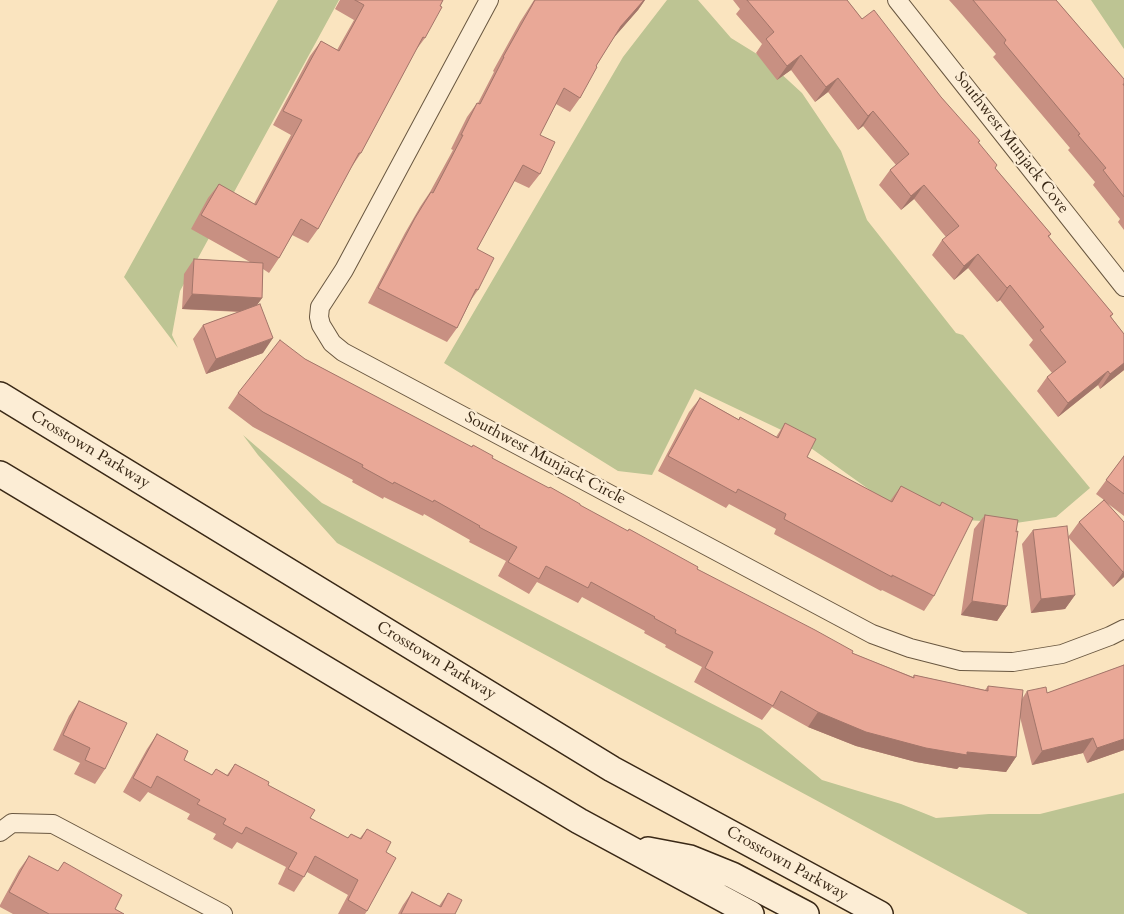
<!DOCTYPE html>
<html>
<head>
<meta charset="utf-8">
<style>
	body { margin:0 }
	canvas { display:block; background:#fae4bf }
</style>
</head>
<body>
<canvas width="1124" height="914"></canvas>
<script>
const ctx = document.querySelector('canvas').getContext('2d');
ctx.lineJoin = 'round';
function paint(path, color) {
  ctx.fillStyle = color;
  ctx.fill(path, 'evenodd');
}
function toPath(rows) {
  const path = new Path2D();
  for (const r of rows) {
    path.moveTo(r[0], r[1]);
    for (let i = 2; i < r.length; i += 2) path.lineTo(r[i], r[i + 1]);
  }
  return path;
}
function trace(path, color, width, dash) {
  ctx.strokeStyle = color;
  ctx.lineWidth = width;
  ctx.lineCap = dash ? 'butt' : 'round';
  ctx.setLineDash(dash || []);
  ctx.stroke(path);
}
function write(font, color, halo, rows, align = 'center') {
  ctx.font = font + ' Cardo,serif';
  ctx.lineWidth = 4.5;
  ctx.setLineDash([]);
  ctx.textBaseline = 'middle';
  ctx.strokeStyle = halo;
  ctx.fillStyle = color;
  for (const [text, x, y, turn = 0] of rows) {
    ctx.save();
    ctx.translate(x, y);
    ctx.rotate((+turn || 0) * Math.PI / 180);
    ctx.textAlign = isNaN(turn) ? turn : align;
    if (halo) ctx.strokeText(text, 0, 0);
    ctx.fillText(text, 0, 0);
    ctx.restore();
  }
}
paint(toPath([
	[278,0,339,0,180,291,172,335,178,348,124,277],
	[667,0,698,0,731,38,765,59,802,93,841,151,867,220,956,333,963,335,1090,488,1056,517,1016,523,948,519,889,501,874,493,794,436,695,389,652,475,618,471,444,363,623,57],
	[1091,0,1124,0,1124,49],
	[243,435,322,503,761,729,822,780,901,804,936,818,989,814,1040,814,1124,793,1124,914,1028,914,337,543,258,455]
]), '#bdc493');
const street = toPath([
	[489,0,344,270,320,307,319,317,321,325,332,343,343,352,872,634,910,648,961,661,1013,662,1062,654,1110,636,1124,629],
	[897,0,1124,287],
	[0,832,12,823,53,824,223,914]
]);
const secondary = toPath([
	[0,395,612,769,880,914],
	[0,474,579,821,751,914],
	[648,850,690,858,732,875,806,914]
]);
trace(street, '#695740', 20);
trace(secondary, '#392816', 28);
trace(street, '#fcedd5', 18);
trace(secondary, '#fcedd5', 25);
paint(toPath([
	[340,0,443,0,425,38,416,50,361,153,351,168,318,229,308,243,292,235,279,258,269,273,263,269,262,298,257,305,263,353,206,374,193,339,203,325,239,312,182,309,184,274,194,259,250,262,191,229,208,198,219,184,254,204,291,135,273,125,310,56,321,41,337,50,354,20,335,9],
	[534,0,645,0,638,10,614,37,596,66,580,98,570,112,556,104,540,135,540,174,529,188,514,181,477,249,478,290,471,300,457,328,447,342,368,303,405,233,420,207,430,192,453,150,451,149,467,117,477,103,478,103,494,72,493,71,520,22],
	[733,0,847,0,862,19,941,97,979,143,995,168,1051,234,1049,237,1113,314,1111,317,1124,334,1124,370,1100,389,1098,385,1058,417,1037,391,1047,377,1052,373,1029,345,1033,340,1000,300,997,302,968,268,954,280,932,255,942,240,946,237,914,199,901,210,879,185,890,170,896,165,863,126,858,130,828,92,815,102,791,70,777,80,756,53,762,44,736,14,740,9],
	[949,0,1056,0,1124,79,1124,230,1118,222,1120,219,1093,185,1095,182,1068,150,1070,148,993,57,996,54,958,10],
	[305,359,492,458,852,653,913,677,914,675,985,690,988,686,1022,699,1027,691,1047,693,1124,665,1124,750,1087,763,1083,753,1032,765,1020,717,1016,757,1006,772,959,767,957,769,916,762,856,746,808,727,772,707,762,720,694,682,702,667,665,647,666,645,644,633,645,631,582,597,578,603,537,582,529,594,498,576,506,561,469,542,470,540,424,514,423,516,384,497,383,499,352,482,353,480,253,427,228,408,238,393],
	[700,398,738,419,776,437,785,423,807,457,890,501,901,486,939,506,942,502,934,596,924,611,882,590,881,591,774,534,776,529,729,504,726,508,658,471,689,412],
	[1124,456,1124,516,1107,503,1124,522,1124,577,1113,587,1068,537,1079,522,1104,500,1096,494],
	[985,515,1016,532,1007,606,997,621,961,615,974,529],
	[1033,530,1075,595,1065,609,1031,613,1022,544],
	[79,701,105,769,95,784,74,774,80,763,53,750,69,716],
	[157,734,184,760,212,775,216,769,227,775,235,764,268,785,310,818,348,838,351,834,360,838,367,829,386,852,367,911,365,914,338,914,348,895,307,872,294,892,278,884,286,867,237,842,232,849,213,839,216,834,187,819,190,814,148,792,140,802,123,792,147,749],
	[29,856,58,871,64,862,115,909,124,914,13,914,0,907,0,905,19,870],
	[412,892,439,906,448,893,455,914,398,914,403,905]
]), '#c89082');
paint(toPath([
	[644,0,645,0,638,10,611,41,621,26],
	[801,55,791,70,777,80,787,66],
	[838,78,828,92,815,102,826,87],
	[873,111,863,126,858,130,868,116],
	[924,185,914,199,901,210,911,196],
	[978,254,968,268,954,280,964,266],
	[1010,285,1000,300,997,302,1007,288],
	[192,294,262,298,252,312,182,309],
	[273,338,263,353,206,374,216,359],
	[1124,363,1124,370,1100,389,1110,374],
	[1108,371,1098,385,1058,417,1068,403],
	[1123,572,1124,572,1124,577,1113,587],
	[1075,595,1065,609,1031,613,1041,599],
	[972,601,1007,606,997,621,961,615],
	[818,712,967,752,1016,757,1006,772,959,767,957,769,916,762,856,746,808,727],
	[1093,738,1083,753,1032,765,1042,751],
	[1124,739,1124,750,1087,763,1097,748]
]), '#a3766a');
const building = toPath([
	[355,0,443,0,440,6,442,7,425,38,423,37,361,153,359,153,318,229,301,219,279,258,201,215,219,184,256,205,302,120,283,111,321,41,339,51,364,5,355,0],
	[535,0,644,0,621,26,596,66,597,67,580,98,564,88,540,135,555,142,540,174,523,165,477,249,494,258,478,290,476,289,457,328,378,288,415,218,431,192,433,193,463,135,461,135,477,103,480,104,504,57,503,57,535,0],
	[747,0,847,0,862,19,874,10,941,97,980,141,978,142,997,165,995,168,1051,234,1048,236,1113,314,1110,316,1124,334,1124,363,1110,374,1108,371,1068,403,1047,377,1066,362,1040,330,1044,327,1010,285,1007,288,978,254,964,266,942,240,959,226,924,185,911,196,890,170,909,154,873,111,868,116,838,78,826,87,801,55,787,66,766,39,774,32,747,0],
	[973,0,1056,0,1124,79,1124,84,1123,84,1124,86,1124,197,1103,170,1106,168,1078,135,1080,134,1004,43,1006,40,973,0],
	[194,259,263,263,262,298,192,294,194,259],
	[260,304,273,338,216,359,203,325,260,304],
	[280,340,305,359,472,447,473,445,493,456,492,458,549,488,550,487,580,504,580,505,628,531,629,529,698,567,697,569,815,630,853,651,852,653,914,678,914,675,988,691,988,686,1023,690,1016,757,967,752,967,755,926,748,866,732,818,712,781,691,773,706,705,668,713,652,675,633,676,630,654,618,655,617,591,582,588,588,546,566,539,579,508,562,517,547,479,527,480,526,434,500,433,502,394,482,393,484,362,467,363,465,263,412,238,393,280,340],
	[700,398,739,420,740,417,778,438,785,423,816,439,807,457,892,502,901,486,940,506,942,502,973,518,934,596,892,575,892,577,784,519,786,514,738,489,736,493,668,456,700,398],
	[1124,456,1124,494,1106,480,1124,456],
	[1104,500,1124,522,1124,572,1123,572,1079,522,1104,500],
	[985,515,1018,520,1016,532,1018,531,1007,606,972,601,985,515],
	[1067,526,1075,595,1041,599,1033,530,1067,526],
	[1124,665,1124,739,1097,748,1093,738,1042,751,1027,691,1046,687,1047,693,1124,665],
	[79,701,127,723,105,769,85,760,90,748,63,735,79,701],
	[157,734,188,751,184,760,212,775,216,769,228,776,235,764,269,782,268,785,315,810,310,818,348,838,351,834,361,839,367,829,391,842,386,852,396,858,367,911,348,900,358,880,315,856,304,877,288,869,297,853,246,827,242,834,223,824,226,819,197,804,200,800,157,776,151,788,133,778,157,734],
	[29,856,58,871,64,862,122,895,115,909,124,914,49,914,9,892,29,856],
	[412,892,441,907,448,893,462,900,455,914,401,914,412,892]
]);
paint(building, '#e9a897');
trace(building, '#a3766a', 1);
write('16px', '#392816', '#fcedd5', [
	["Southwest Munjack Cove",1011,143,52],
	["Crosstown Parkway",90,450,31],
	["Southwest Munjack Circle",545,459,28],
	["Crosstown Parkway",436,661,31],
	["Crosstown Parkway",787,864,29]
]);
</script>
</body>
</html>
